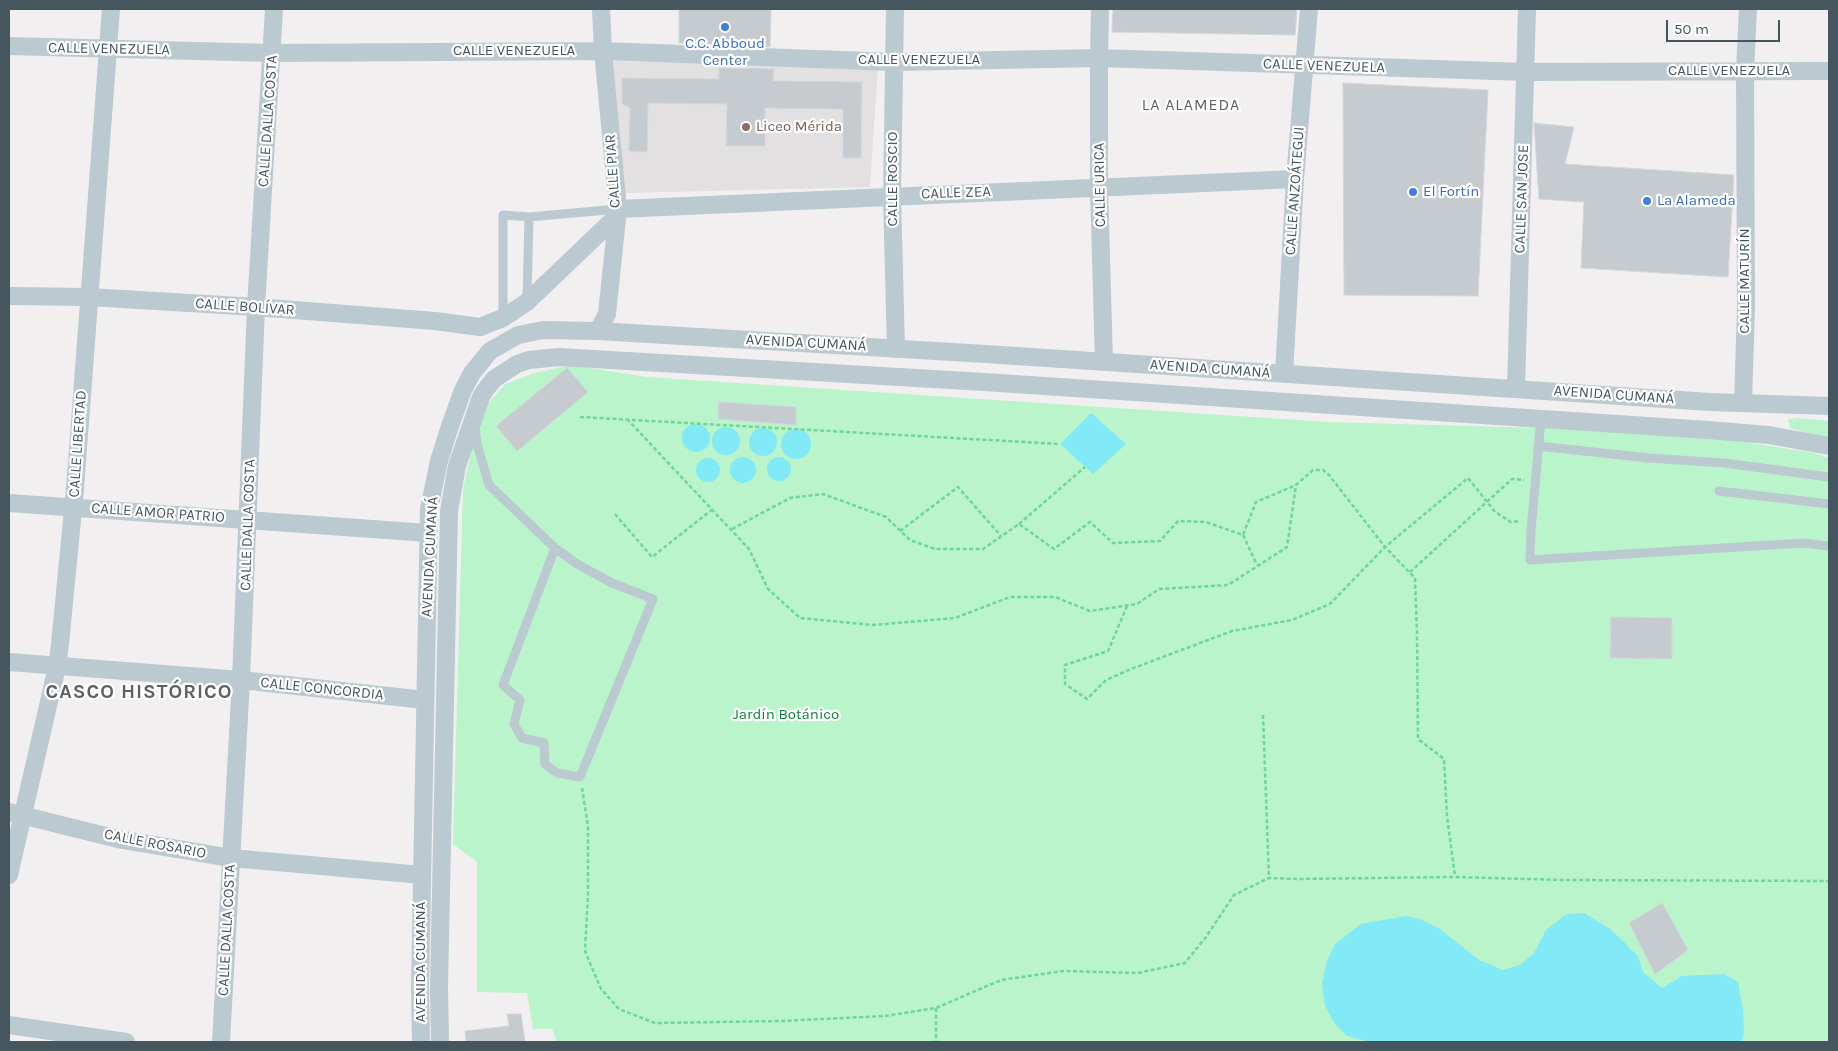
<!DOCTYPE html>
<html>
<head>
<meta charset="utf-8">
<style>
	body { margin:0 }
	#map { position:relative; width:1838px; height:1051px; overflow:hidden; background:#f2eff0; font-family:Karla,sans-serif }
	canvas { display:block }
	.frame { position:absolute; inset:0; border:10px solid #45565f; pointer-events:none }
	.scale { position:absolute; left:1666px; top:20px; width:114px; height:22px; box-sizing:border-box; border:2px solid #45565f; border-top:0; padding-left:6px; font-size:15px; line-height:18px; white-space:nowrap; color:#45565f; -webkit-text-stroke:4px #fff; paint-order:stroke }
</style>
</head>
<body>
<div id="map">
<canvas width="1838" height="1051"></canvas>
<div class="frame"></div>
<div class="scale">50 m</div>
</div>
<script>
const ctx = document.querySelector('canvas').getContext('2d');
ctx.lineJoin = 'round';
function paint(path, color) {
  ctx.fillStyle = color;
  ctx.fill(path, 'evenodd');
}
function toPath(rows) {
  const path = new Path2D();
  for (const r of rows) {
    if (r.length === 3) {
      path.moveTo(r[0] + r[2], r[1]);
      path.arc(r[0], r[1], r[2], 0, 2 * Math.PI);
      continue;
    }
    path.moveTo(r[0], r[1]);
    for (let i = 2; i < r.length; i += 2) path.lineTo(r[i], r[i + 1]);
  }
  return path;
}
function trace(path, color, width, dash) {
  ctx.strokeStyle = color;
  ctx.lineWidth = width;
  ctx.lineCap = dash ? 'butt' : 'round';
  ctx.setLineDash(dash || []);
  ctx.stroke(path);
}
function write(font, color, halo, rows, align = 'center') {
  ctx.font = font + ' Karla,sans-serif';
  ctx.lineWidth = 4.5;
  ctx.setLineDash([]);
  ctx.textBaseline = 'middle';
  ctx.strokeStyle = halo;
  ctx.fillStyle = color;
  for (const [text, x, y, turn = 0] of rows) {
    ctx.save();
    ctx.translate(x, y);
    ctx.rotate((+turn || 0) * Math.PI / 180);
    ctx.textAlign = isNaN(turn) ? turn : align;
    if (halo) ctx.strokeText(text, 0, 0);
    ctx.fillText(text, 0, 0);
    ctx.restore();
  }
}
paint(toPath([
	[613,61,878,67,870,187,625,193]
]), '#e3e0e2');
paint(toPath([
	[570,365,647,377,1328,422,1681,432,1815,453,1829,458,1829,1042,557,1042,552,1029,533,1029,527,993,477,992,477,862,453,844,463,489,473,444,486,406,505,384,535,373],
	[1797,418,1829,421,1829,440,1790,428,1788,420]
]), '#b9f4ca');
paint(toPath([
	[1091,413,1126,444,1093,474,1060,444],
	[696,438,14],
	[726,441,14],
	[763,442,14],
	[796,444,15],
	[779,469,12],
	[743,470,13],
	[708,470,12],
	[1584,913,1610,929,1622,940,1638,956,1643,972,1662,988,1682,976,1724,974,1738,982,1743,1010,1744,1034,1741,1042,1370,1042,1347,1036,1335,1024,1325,1006,1322,984,1326,964,1335,944,1361,924,1406,916,1420,919,1440,929,1479,960,1503,970,1520,965,1534,953,1546,930,1565,915]
]), '#81eaf6');
const building = toPath([
	[679,9,771,9,770,47,679,43,679,9],
	[1113,9,1297,9,1295,35,1112,32,1113,9],
	[719,68,774,69,773,81,862,82,861,158,843,158,843,109,765,108,765,146,726,146,727,104,648,103,647,152,629,151,630,108,622,104,622,78,719,79,719,68],
	[1343,83,1488,90,1478,296,1344,295,1343,83],
	[1534,123,1574,127,1565,164,1734,175,1728,277,1581,268,1584,202,1539,199,1534,123],
	[567,368,588,392,517,451,496,426,567,368],
	[719,402,796,407,796,425,718,419,719,402],
	[1611,617,1672,618,1672,659,1610,658,1611,617],
	[1662,903,1688,950,1655,974,1629,923,1662,903],
	[507,1014,521,1014,525,1042,466,1042,465,1031,509,1026,507,1014]
]);
paint(building, '#c6cbd0');
trace(building, '#d3d6dc', 1);
trace(toPath([
	[580,417,1060,444],
	[627,419,749,549,768,589,800,618,873,625,955,618,1010,597,1055,597,1090,611,1137,604,1159,589,1228,585,1287,547,1296,485,1313,470,1323,470,1329,475,1385,547,1468,478,1495,512,1511,522,1520,521],
	[615,514,652,557,713,509],
	[1019,524,1085,467],
	[732,529,790,498,823,494,886,517,910,540,935,549,983,549,1019,524,1054,549,1090,522,1113,543,1160,541,1178,521,1206,522,1243,535,1256,502,1296,485],
	[900,531,958,487,1001,536],
	[1243,535,1257,565],
	[1410,572,1512,479,1524,480],
	[1127,606,1108,651,1065,665,1065,684,1087,699,1106,680,1131,669,1232,631,1292,620,1330,604,1385,547,1415,578,1417,633,1418,739,1444,759,1447,816,1455,876],
	[1263,715,1269,878],
	[582,788,588,827,588,895,585,951,601,989,619,1009,655,1023,781,1021,885,1016,936,1008,1001,980,1063,971,1138,973,1185,963,1206,937,1234,895,1269,878,1297,879,1455,877,1563,880,1829,881],
	[936,1008,936,1042]
]), '#6dd797', 2.5, [4, 2.5]);
trace(toPath([
	[527,299,529,217],
	[503,318,503,215,529,217,618,209],
	[1541,419,1531,530,1530,560,1803,543,1829,546],
	[475,425,477,444,489,485,555,548,577,564,612,583,653,599,580,777,557,773,545,764,544,743,522,738,514,724,520,700,503,685,555,548],
	[1538,446,1649,458,1724,463,1829,477],
	[1719,491,1829,504]
]), '#bbc9d0', 9);
trace(toPath([
	[895,9,892,196,896,349],
	[1100,9,1099,58,1099,187,1104,362],
	[9,46,272,53,603,51,894,62,1099,58,1526,72,1829,71],
	[618,209,1295,179],
	[9,296,89,297,256,307,435,321,480,327,503,318,527,302,617,216],
	[598,331,607,314,618,209,603,51,601,9],
	[1284,374,1295,179,1309,9],
	[1516,389,1527,9],
	[1743,403,1746,308,1745,70,1748,9],
	[9,503,428,533],
	[9,662,241,680,425,700],
	[9,812,118,839,231,858,422,875],
	[9,875,57,667,60,644,75,489,111,9],
	[9,1025,126,1042],
	[221,1042,241,680,256,307,274,9],
	[421,1042,420,987,429,509,439,461,449,429,463,390,472,373,490,351,518,335,543,330,598,331,986,354,1710,402,1829,406],
	[440,1042,439,987,449,511,457,466,481,397,486,389,494,379,517,364,529,360,559,357,984,382,1708,430,1769,435,1829,446]
]), '#bbc9d0', 18);
for (const [x, y, r, color] of [
	[725,27,5,"#3f7fe0"],
	[746,127,5,"#8d6e63"],
	[1413,192,5,"#3f7fe0"],
	[1647,201,5,"#3f7fe0"]
]) {
  const dot = new Path2D();
  dot.arc(x, y, r, 0, 2 * Math.PI);
  ctx.fillStyle = color;
  ctx.fill(dot);
  trace(dot, '#fff', 2);
}
write('15px', '#366cbe', '#fff', [
	["C.C. Abboud",725,44,"center"],
	["Center",725,61,"center"],
	["El Fortín",1423,192],
	["La Alameda",1657,201]
], 'left');
write('15px', '#45565f', '#fff', [
	["CALLE VENEZUELA",109,49,1],
	["CALLE VENEZUELA",514,51],
	["CALLE VENEZUELA",919,60],
	["CALLE VENEZUELA",1324,66,2],
	["CALLE VENEZUELA",1729,71],
	["CALLE DALLA COSTA",268,121,-86],
	["CALLE PIAR",613,171,-94],
	["CALLE ROSCIO",893,179,-90],
	["CALLE URICA",1100,185,-91],
	["CALLE ANZOÁTEGUI",1295,191,-86],
	["CALLE ZEA",956,193,-2],
	["CALLE SAN JOSE",1522,199,-88],
	["CALLE MATURÍN",1745,281,-90],
	["CALLE BOLÍVAR",245,307,4],
	["AVENIDA CUMANÁ",806,343,3],
	["AVENIDA CUMANÁ",1210,369,4],
	["AVENIDA CUMANÁ",1614,395,4],
	["CALLE LIBERTAD",78,444,-86],
	["CALLE AMOR PATRIO",158,513,4],
	["CALLE DALLA COSTA",248,525,-88],
	["AVENIDA CUMANÁ",430,557,-87],
	["CALLE CONCORDIA",322,689,6],
	["CALLE ROSARIO",155,844,11],
	["CALLE DALLA COSTA",227,930,-87],
	["AVENIDA CUMANÁ",421,962,-90]
]);
write('15px', '#785e54', '#fff', [
	["Liceo Mérida",756,127]
], 'left');
write('15px', '#0c853c', '#fff', [
	["Jardín Botánico",786,715]
]);
ctx.letterSpacing = '1px';
write('16px', '#5b6165', '#fff', [
	["LA ALAMEDA",1191,105]
]);
ctx.letterSpacing = '0px';
ctx.letterSpacing = '1px';
write('bold 20px', '#5b6165', '#fff', [
	["CASCO HISTÓRICO",139,692]
]);
ctx.letterSpacing = '0px';
</script>
</body>
</html>
